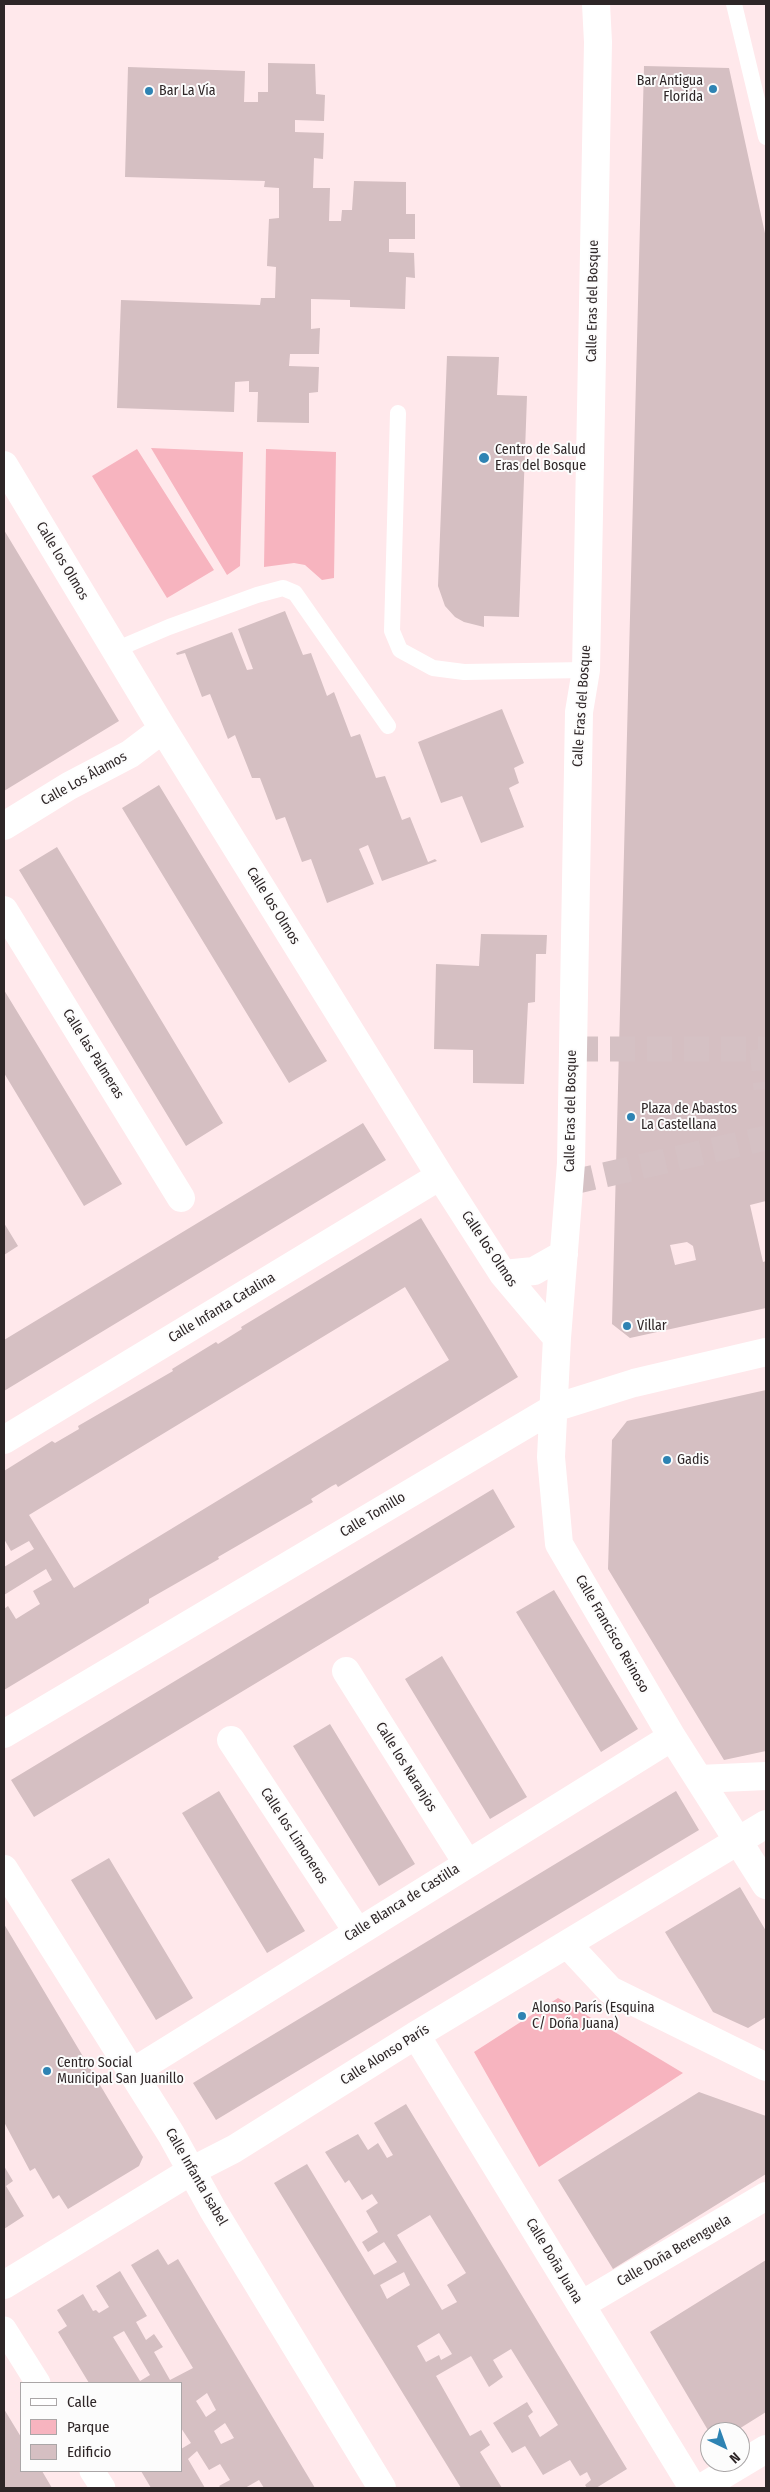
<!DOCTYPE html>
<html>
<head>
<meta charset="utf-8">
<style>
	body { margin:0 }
	#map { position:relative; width:770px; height:2492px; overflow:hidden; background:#ffe8eb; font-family:"Fira Sans Condensed",sans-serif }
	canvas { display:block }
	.frame { position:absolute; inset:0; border:5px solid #2e2627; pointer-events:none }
	.legend { position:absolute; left:20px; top:2382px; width:162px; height:90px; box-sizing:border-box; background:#fcfcfc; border:1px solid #aaa6a7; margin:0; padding:6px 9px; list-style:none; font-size:15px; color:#2e2627 }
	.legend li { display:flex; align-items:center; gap:10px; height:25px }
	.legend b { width:25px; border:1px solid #aaa6a7 }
	.north { position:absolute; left:700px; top:2422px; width:50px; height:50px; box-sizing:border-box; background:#fcfcfc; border:1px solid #aaa6a7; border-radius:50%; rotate:138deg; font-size:14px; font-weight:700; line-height:20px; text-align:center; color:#2e2627 }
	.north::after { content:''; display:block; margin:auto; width:18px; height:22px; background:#2e83b3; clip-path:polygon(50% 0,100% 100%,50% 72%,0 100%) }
</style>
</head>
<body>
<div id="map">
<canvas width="770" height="2492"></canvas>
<div class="frame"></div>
<ul class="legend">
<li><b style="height:6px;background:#fff"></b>Calle</li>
<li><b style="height:14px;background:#f7b4bf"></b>Parque</li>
<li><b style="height:14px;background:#d5bfc2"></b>Edificio</li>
</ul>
<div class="north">N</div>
</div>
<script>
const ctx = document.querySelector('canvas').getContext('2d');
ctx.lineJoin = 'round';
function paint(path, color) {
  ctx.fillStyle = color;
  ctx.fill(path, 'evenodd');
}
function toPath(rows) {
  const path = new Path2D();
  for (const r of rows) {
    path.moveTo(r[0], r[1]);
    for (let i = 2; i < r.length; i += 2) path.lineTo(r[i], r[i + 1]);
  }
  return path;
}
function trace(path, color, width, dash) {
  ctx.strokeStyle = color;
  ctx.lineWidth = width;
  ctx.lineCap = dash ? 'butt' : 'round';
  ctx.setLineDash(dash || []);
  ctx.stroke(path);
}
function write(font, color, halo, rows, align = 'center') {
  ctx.font = font + ' "Fira Sans Condensed",sans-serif';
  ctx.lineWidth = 4;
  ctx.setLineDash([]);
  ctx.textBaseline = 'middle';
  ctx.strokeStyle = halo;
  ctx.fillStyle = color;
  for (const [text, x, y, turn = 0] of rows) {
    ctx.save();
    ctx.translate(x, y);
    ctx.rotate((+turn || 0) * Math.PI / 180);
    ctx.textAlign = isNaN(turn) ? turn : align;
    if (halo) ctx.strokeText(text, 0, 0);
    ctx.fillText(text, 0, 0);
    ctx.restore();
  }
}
paint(toPath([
	[151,448,243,452,240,566,227,575],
	[137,449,214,570,167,598,92,476],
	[266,449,336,452,334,578,322,580,305,565,294,563,264,567],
	[558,1998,683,2073,539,2167,474,2052]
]), '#f7b4bf');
paint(toPath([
	[268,63,315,64,316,94,325,95,324,121,295,120,295,132,324,133,323,159,314,158,313,188,330,188,329,221,341,221,342,210,352,210,354,181,406,182,406,214,415,214,415,239,389,239,389,252,414,253,415,278,406,277,405,309,350,307,350,300,311,299,311,329,320,328,319,354,290,354,289,366,319,367,318,392,309,393,309,423,257,422,258,392,249,392,249,381,235,382,234,412,117,408,121,300,260,305,261,298,275,298,276,267,267,266,269,219,279,218,279,188,264,187,265,181,125,177,128,67,245,71,244,102,258,102,258,92,268,92],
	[644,66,729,68,766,238,766,1201,750,1205,763,1262,766,1261,766,1308,630,1338,612,1324],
	[687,1242,693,1246,696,1260,675,1265,670,1245],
	[447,356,499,357,497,395,527,396,519,617,484,616,484,627,464,622,455,617,445,606,438,586],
	[4,530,119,721,4,791],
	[285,611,303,655,311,653,327,696,334,692,351,737,360,734,376,778,385,776,402,820,410,817,428,862,435,859,437,861,382,881,368,845,359,849,374,884,327,903,311,859,302,862,285,817,276,820,260,778,252,778,235,735,228,739,210,694,202,697,185,653,177,655,176,653,232,632,247,670,253,669,238,629],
	[502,709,524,763,514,768,519,783,509,788,524,827,481,843,462,796,441,803,418,742],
	[159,785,327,1061,289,1083,122,808],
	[57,847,223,1123,186,1146,19,870],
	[481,934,547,935,546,954,536,954,535,1002,528,1003,524,1084,473,1083,473,1050,434,1049,436,964,479,966],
	[4,990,122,1184,84,1206,4,1073],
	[363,1123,386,1160,4,1391,4,1340],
	[421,1218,518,1377,338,1487,336,1484,332,1486,311,1499,313,1502,218,1557,219,1559,149,1599,149,1603,4,1690,4,1609,8,1606,16,1619,40,1604,33,1591,52,1580,46,1569,4,1595,4,1567,34,1549,29,1541,11,1551,4,1539,4,1471,52,1441,55,1443,79,1429,78,1426,173,1371,172,1369,216,1342,218,1344,242,1329,241,1327],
	[405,1287,449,1360,74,1588,29,1515],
	[4,1223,18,1246,4,1255],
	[766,1390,766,1751,724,1760,608,1569,612,1440,627,1421],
	[493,1489,515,1527,34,1817,11,1780],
	[554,1590,638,1729,601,1752,516,1612],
	[442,1656,527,1797,490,1819,405,1679],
	[330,1724,415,1864,379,1886,293,1746],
	[219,1791,305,1931,267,1953,182,1813],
	[676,1791,699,1830,216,2120,193,2083],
	[109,1858,193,1998,156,2020,71,1880],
	[740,1887,766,1931,766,2017,748,2028,713,2012,665,1932],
	[4,1924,143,2157,139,2166,68,2209,59,2195,53,2199,35,2168,30,2171,4,2122],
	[699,2092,766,2116,766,2174,613,2269,558,2180],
	[406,2104,627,2469,596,2488,587,2488,585,2485,591,2480,587,2472,580,2476,570,2460,543,2475,525,2446,512,2453,493,2423,527,2402,533,2412,528,2416,540,2437,558,2425,511,2349,493,2360,503,2377,489,2387,471,2356,436,2376,470,2436,481,2430,490,2445,480,2452,502,2488,461,2488,274,2183,307,2164,374,2275,397,2262,384,2242,368,2252,362,2242,378,2232,366,2211,378,2203,372,2194,362,2200,349,2180,345,2183,325,2152,358,2134,368,2150,378,2143,387,2158,393,2155,374,2123],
	[430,2215,466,2273,447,2285,457,2302,442,2310,397,2235],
	[404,2272,410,2285,387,2299,380,2285],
	[439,2333,452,2354,441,2360,439,2355,426,2362,417,2346],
	[4,2166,13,2181,6,2186,24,2216,4,2229],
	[158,2249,168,2265,178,2259,315,2488,264,2488,259,2480,245,2488,221,2488,219,2486,230,2480,220,2464,209,2470,197,2451,188,2459,205,2488,151,2488,141,2471,181,2471,181,2449,191,2443,181,2428,181,2383,89,2383,58,2332,67,2326,57,2310,83,2294,93,2311,96,2310,99,2313,109,2307,96,2286,120,2271,147,2316,136,2322,146,2340,154,2334,163,2347,154,2352,170,2380,193,2368,131,2265],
	[124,2331,150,2375,140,2381,113,2337],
	[207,2393,216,2410,206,2417,196,2401],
	[225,2423,234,2438,221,2444,214,2431],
	[766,2260,766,2412,734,2432,709,2432,650,2332],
	[4,2409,21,2437,21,2471,42,2471,52,2488,4,2488]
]), '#d5bfc2');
trace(toPath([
	[573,1049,762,1049,766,1089],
	[569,1183,766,1138]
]), '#d5c1c4', 25, [25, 12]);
trace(toPath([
	[734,4,766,137],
	[398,413,392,631,400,650,433,668,464,672,586,670],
	[115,650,169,627,257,595,283,588,295,593,388,726]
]), '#fff', 16);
trace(toPath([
	[4,2329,38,2383],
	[92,2471,103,2488]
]), '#fff', 25);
trace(toPath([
	[596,4,598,42,586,670,579,712,571,1163,557,1338,551,1457,559,1544,672,1737,766,1885],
	[4,465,163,729,440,1176,503,1274,557,1338],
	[4,826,69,786,130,754,163,729],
	[4,910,181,1198],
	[503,1274,534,1271,564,1254],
	[4,1440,440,1176],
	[346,1671,467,1863],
	[4,1734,554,1408,634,1383,766,1352],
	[231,1740,357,1931],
	[699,1779,766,1776],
	[4,1869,171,2134,213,2210,382,2488],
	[568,1945,610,1990,766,2067],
	[416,2035,693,2488],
	[133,2072,672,1737],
	[4,2285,191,2171,234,2149,416,2035,766,1824],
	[581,2305,766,2196],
	[701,2488,766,2449]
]), '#fff', 28);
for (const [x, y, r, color] of [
	[713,89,5,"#2e83b3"],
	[149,91,5,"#2e83b3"],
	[484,458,6,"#2e83b3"],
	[631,1117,5,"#2e83b3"],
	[627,1326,5,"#2e83b3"],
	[667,1460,5,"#2e83b3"],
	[522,2016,5,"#2e83b3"],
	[47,2071,5,"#2e83b3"]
]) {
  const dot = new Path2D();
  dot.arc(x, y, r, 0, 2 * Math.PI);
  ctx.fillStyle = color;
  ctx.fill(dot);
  trace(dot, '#fcfcfc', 2);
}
write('14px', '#2e2627', '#fcfcfc', [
	["Bar Antigua",703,81,"right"],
	["Florida",703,97,"right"],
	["Bar La Vía",159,91],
	["Centro de Salud",495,450],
	["Eras del Bosque",495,466],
	["Plaza de Abastos",641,1109],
	["La Castellana",641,1125],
	["Villar",637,1326],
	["Gadis",677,1460],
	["Alonso París (Esquina",532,2008],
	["C/ Doña Juana)",532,2024],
	["Centro Social",57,2063],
	["Municipal San Juanillo",57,2079]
], 'left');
write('14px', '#2e2627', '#fcfcfc', [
	["Calle Eras del Bosque",593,301,-89],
	["Calle los Olmos",62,561,59],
	["Calle Eras del Bosque",582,706,-86],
	["Calle Los Álamos",84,779,-29],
	["Calle los Olmos",273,906,58],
	["Calle las Palmeras",93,1054,58],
	["Calle Eras del Bosque",571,1111,-89],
	["Calle los Olmos",489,1249,56],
	["Calle Infanta Catalina",222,1308,-31],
	["Calle Tomillo",373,1515,-31],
	["Calle Francisco Reinoso",612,1634,60],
	["Calle los Naranjos",406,1767,58],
	["Calle los Limoneros",294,1836,57],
	["Calle Blanca de Castilla",402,1903,-32],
	["Calle Alonso París",385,2055,-32],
	["Calle Infanta Isabel",196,2177,60],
	["Calle Doña Berenguela",674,2251,-30],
	["Calle Doña Juana",554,2261,59]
]);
</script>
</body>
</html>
